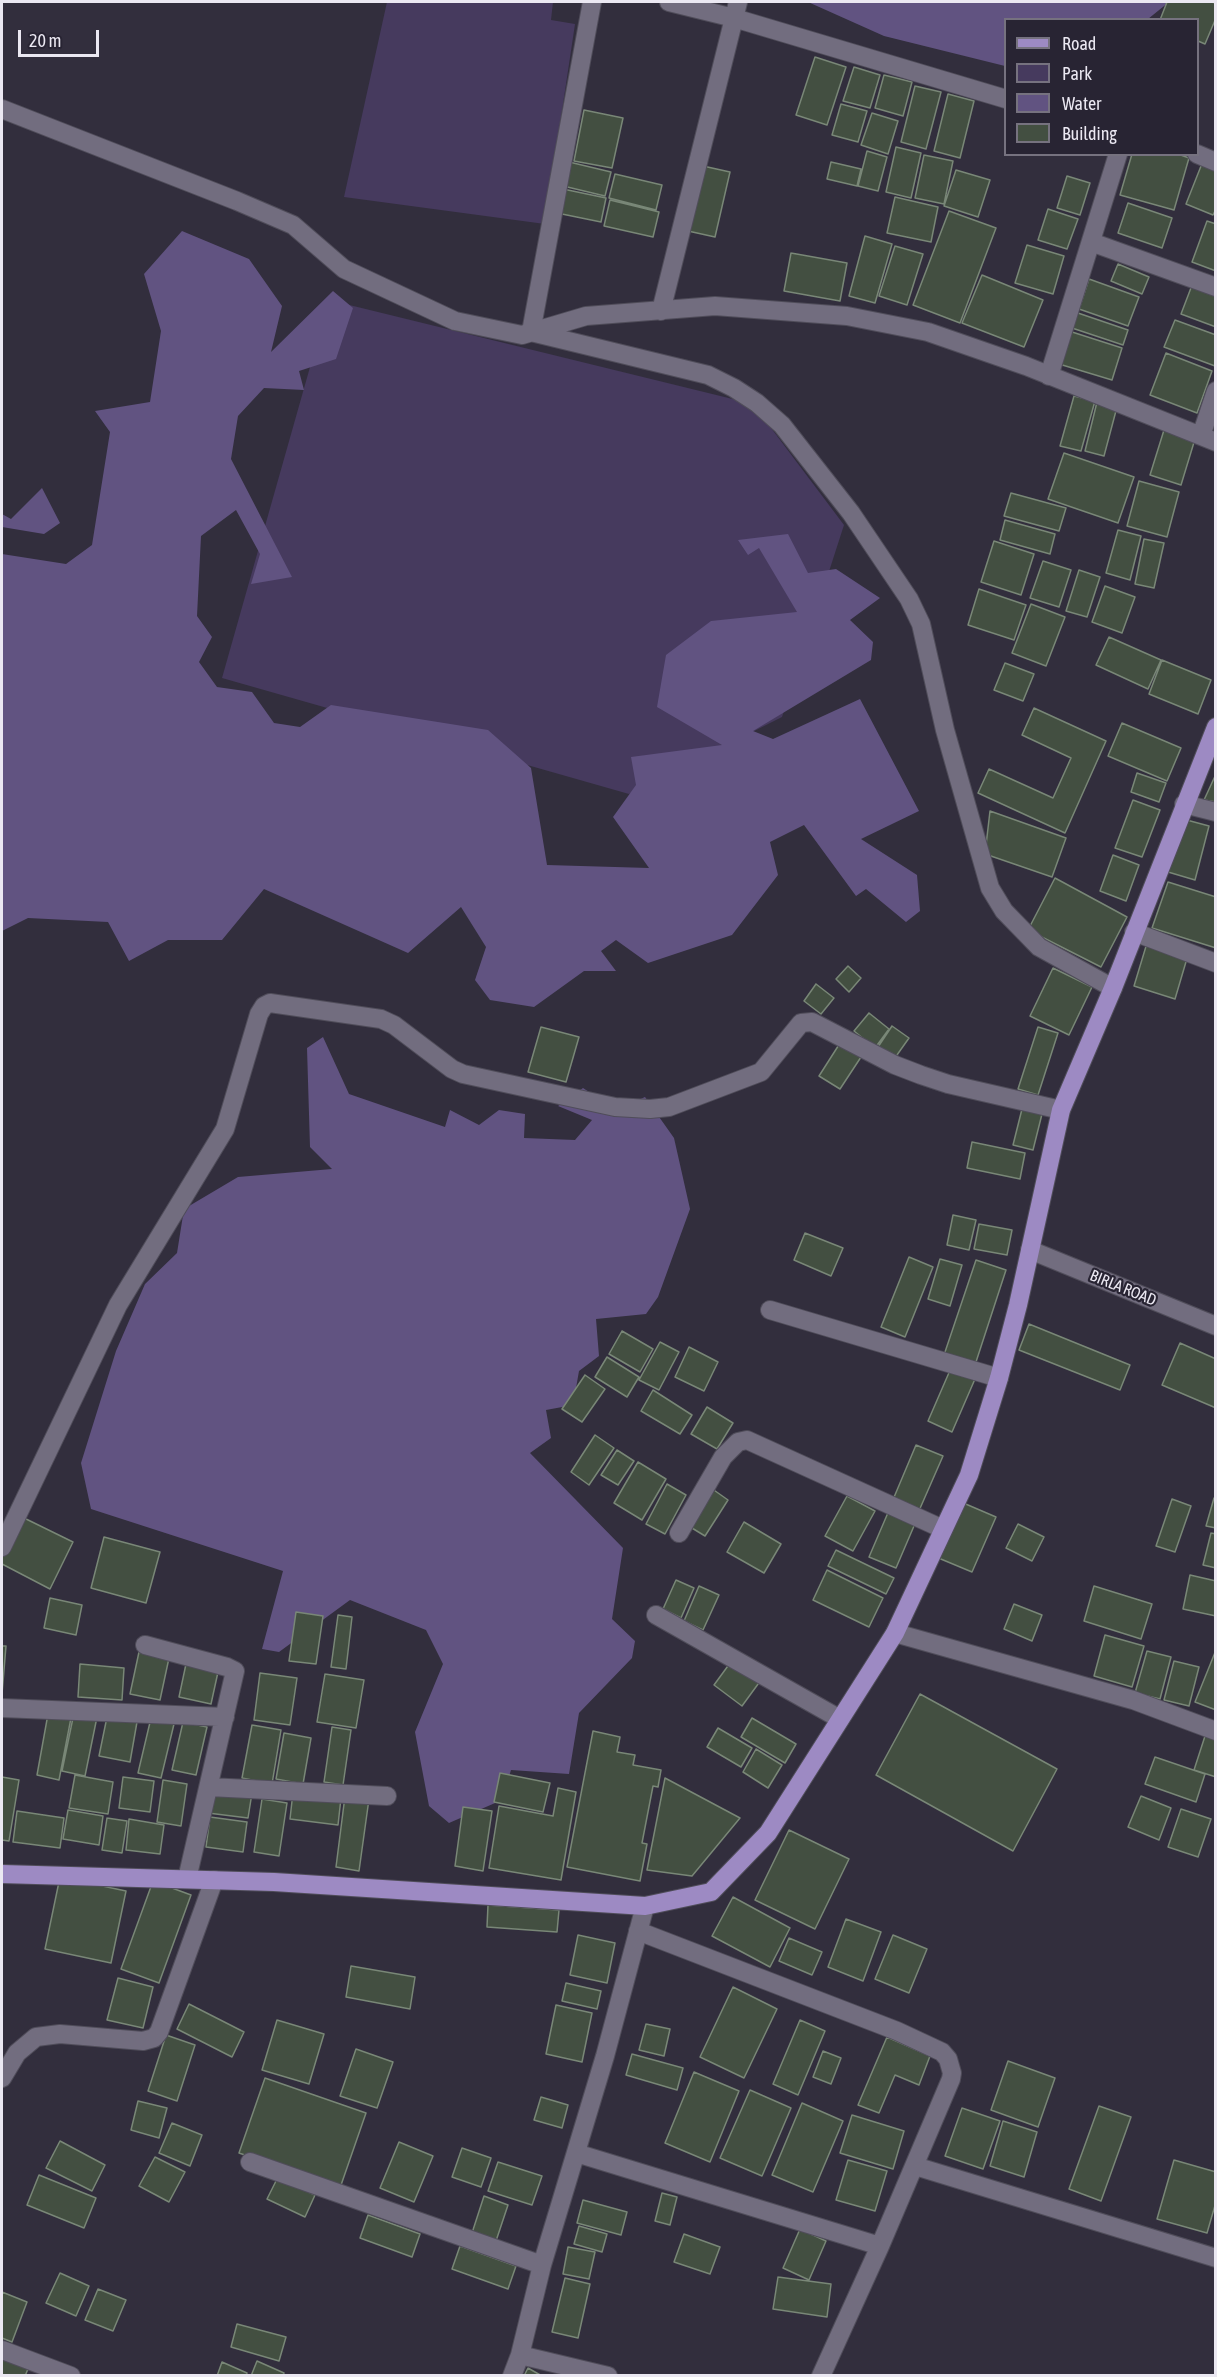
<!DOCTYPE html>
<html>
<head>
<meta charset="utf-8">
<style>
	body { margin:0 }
	#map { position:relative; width:1217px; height:2377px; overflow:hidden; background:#322e3d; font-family:"Asap Condensed",sans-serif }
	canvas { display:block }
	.frame { position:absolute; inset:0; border:3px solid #ebe8f2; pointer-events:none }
	.legend { position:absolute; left:1004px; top:18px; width:195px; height:138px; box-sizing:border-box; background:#282433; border:2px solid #76727f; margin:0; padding:8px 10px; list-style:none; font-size:18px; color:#ebe8f2 }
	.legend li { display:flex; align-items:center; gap:12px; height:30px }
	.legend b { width:30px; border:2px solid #76727f }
	.scale { position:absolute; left:18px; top:30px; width:81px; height:27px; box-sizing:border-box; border:3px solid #ebe8f2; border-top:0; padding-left:8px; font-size:18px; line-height:21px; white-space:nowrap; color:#ebe8f2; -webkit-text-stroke:4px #282433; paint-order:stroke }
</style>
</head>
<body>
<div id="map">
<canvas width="1217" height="2377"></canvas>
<div class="frame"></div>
<ul class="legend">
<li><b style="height:8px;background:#9d8ac3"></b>Road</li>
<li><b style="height:16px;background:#463a5e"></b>Park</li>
<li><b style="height:16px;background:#615381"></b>Water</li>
<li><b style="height:16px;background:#434f41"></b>Building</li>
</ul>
<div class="scale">20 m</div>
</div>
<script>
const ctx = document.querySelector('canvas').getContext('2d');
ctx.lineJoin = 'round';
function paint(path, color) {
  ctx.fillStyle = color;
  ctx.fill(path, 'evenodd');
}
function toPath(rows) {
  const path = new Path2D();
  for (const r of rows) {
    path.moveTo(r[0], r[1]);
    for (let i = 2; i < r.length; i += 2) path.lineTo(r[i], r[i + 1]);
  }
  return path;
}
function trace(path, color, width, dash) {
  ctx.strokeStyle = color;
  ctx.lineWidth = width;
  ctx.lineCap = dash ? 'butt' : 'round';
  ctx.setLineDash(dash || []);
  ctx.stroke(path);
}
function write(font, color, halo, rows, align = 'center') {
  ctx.font = font + ' "Asap Condensed",sans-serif';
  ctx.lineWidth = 4.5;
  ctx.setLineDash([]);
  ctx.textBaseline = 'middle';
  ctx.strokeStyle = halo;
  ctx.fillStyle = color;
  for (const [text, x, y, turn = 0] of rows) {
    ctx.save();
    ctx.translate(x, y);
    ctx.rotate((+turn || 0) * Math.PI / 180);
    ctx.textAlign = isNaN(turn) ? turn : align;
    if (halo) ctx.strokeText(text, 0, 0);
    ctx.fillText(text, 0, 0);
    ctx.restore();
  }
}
paint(toPath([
	[387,2,553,2,551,20,575,24,545,224,344,197],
	[329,300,753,404,844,525,782,717,629,794,222,678]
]), '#463a5e');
paint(toPath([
	[808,2,1169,2,1148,19,1006,20,1005,66,884,36],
	[182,231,249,259,282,306,271,352,333,291,353,308,336,359,299,371,304,390,264,388,238,416,231,459,292,577,251,584,260,554,236,510,201,536,197,616,212,637,199,662,217,687,252,692,274,723,300,727,331,705,488,730,531,768,547,865,649,868,613,817,636,785,631,757,722,745,657,707,666,655,711,621,797,612,759,548,748,555,738,540,788,534,808,573,836,569,880,598,850,620,873,642,871,660,753,731,773,739,860,699,919,811,861,839,917,875,920,911,906,922,866,889,856,896,804,825,770,842,778,875,732,935,648,963,616,940,601,951,616,971,584,971,534,1007,490,1000,475,980,486,947,461,907,408,953,264,889,222,940,168,940,129,961,108,922,28,918,2,931,2,554,66,564,92,545,110,432,95,411,150,402,161,331,144,274],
	[42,488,60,523,44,534,2,527,2,514,11,519],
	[323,1037,349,1094,445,1127,450,1110,479,1125,499,1110,525,1114,524,1138,575,1140,592,1120,558,1106,583,1088,616,1110,645,1097,674,1138,690,1209,658,1297,646,1314,596,1319,599,1356,579,1371,573,1405,546,1410,551,1438,530,1453,623,1548,612,1619,635,1641,632,1658,579,1713,569,1774,511,1770,502,1800,449,1823,429,1806,415,1732,443,1664,426,1630,350,1600,279,1652,262,1649,283,1571,91,1509,81,1463,116,1351,145,1284,177,1253,184,1209,238,1177,332,1169,310,1147,307,1048]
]), '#615381');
const building = toPath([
	[1167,2,1211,2,1216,3,1216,18,1205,44,1198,41,1198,20,1160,20,1167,2],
	[815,57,846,67,827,125,796,115,815,57],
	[854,67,880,75,870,108,843,101,854,67],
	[884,75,912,82,903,116,875,108,884,75],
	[915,86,941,92,926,149,901,142,915,86],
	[948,94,974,101,960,158,934,151,948,94],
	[841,104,867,111,858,142,832,135,841,104],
	[584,110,623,118,612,168,574,161,584,110],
	[872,113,898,121,888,154,861,145,872,113],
	[896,147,921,153,911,198,886,192,896,147],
	[867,151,887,157,878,191,858,186,867,151],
	[1132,154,1178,154,1189,158,1174,210,1120,195,1132,154],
	[924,155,953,161,944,204,915,198,924,155],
	[565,161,611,172,605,196,559,185,565,161],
	[1203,161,1216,166,1216,209,1213,215,1186,204,1203,161],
	[831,162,861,169,857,186,827,179,831,162],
	[703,166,730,172,715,237,688,231,703,166],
	[956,170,990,180,978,217,944,206,956,170],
	[615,174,662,185,656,210,609,198,615,174],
	[1067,176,1090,183,1080,215,1057,208,1067,176],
	[563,189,606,198,601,222,557,213,563,189],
	[895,197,938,207,931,242,887,233,895,197],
	[610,200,659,212,653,237,604,226,610,200],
	[1128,203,1172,218,1162,248,1118,233,1128,203],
	[1048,209,1078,219,1067,249,1038,240,1048,209],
	[949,211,996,228,960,323,913,305,949,211],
	[1207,221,1216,224,1216,271,1192,262,1207,221],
	[865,236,892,244,875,303,849,296,865,236],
	[1027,245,1064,256,1053,294,1015,283,1027,245],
	[895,246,923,254,907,305,879,296,895,246],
	[791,253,847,263,840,301,784,291,791,253],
	[1118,264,1149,277,1142,294,1111,281,1118,264],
	[982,275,1043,300,1024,347,962,323,982,275],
	[1089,279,1139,297,1128,326,1079,309,1089,279],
	[1194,280,1216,289,1216,327,1181,314,1194,280],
	[1075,312,1128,330,1123,345,1069,327,1075,312],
	[1175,320,1216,335,1215,366,1164,347,1175,320],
	[1069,331,1122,348,1112,380,1059,364,1069,331],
	[1166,353,1212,371,1197,413,1150,395,1166,353],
	[1074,396,1095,401,1081,451,1060,446,1074,396],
	[1097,402,1117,407,1104,456,1085,451,1097,402],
	[1164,430,1195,439,1181,485,1150,475,1164,430],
	[1064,453,1134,477,1118,523,1048,499,1064,453],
	[1139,481,1179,492,1167,537,1127,526,1139,481],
	[1011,493,1066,508,1059,531,1004,516,1011,493],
	[1005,520,1055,534,1050,554,1000,540,1005,520],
	[1118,530,1141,536,1130,580,1106,573,1118,530],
	[1144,539,1164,543,1154,588,1135,584,1144,539],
	[994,541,1034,554,1021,595,981,582,994,541],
	[1043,561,1071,570,1059,607,1030,598,1043,561],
	[1079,570,1100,577,1087,617,1066,611,1079,570],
	[1105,586,1135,597,1122,633,1092,622,1105,586],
	[979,589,1026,605,1014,640,968,625,979,589],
	[1031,604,1065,617,1046,666,1012,653,1031,604],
	[1109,637,1161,660,1148,689,1096,665,1109,637],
	[1162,660,1211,680,1198,714,1149,694,1162,660],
	[1005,663,1034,674,1023,701,994,690,1005,663],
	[1034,708,1106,741,1065,833,978,793,989,769,1053,798,1071,758,1022,735,1034,708],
	[1122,723,1181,748,1167,781,1108,756,1122,723],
	[1137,773,1166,783,1159,802,1131,792,1137,773],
	[1216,774,1216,802,1204,800,1216,774],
	[1133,800,1160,810,1142,857,1115,848,1133,800],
	[990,811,1066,838,1052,877,985,854,990,811],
	[1183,819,1209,826,1195,880,1168,872,1183,819],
	[1113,855,1139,865,1126,901,1100,891,1113,855],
	[1055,878,1127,917,1101,967,1028,930,1055,878],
	[1168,882,1216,897,1216,948,1152,928,1168,882],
	[1147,943,1188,955,1175,999,1134,986,1147,943],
	[848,966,861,978,849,992,836,979,848,966],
	[1053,968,1092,987,1069,1035,1030,1016,1053,968],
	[816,984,834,998,821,1014,804,1001,816,984],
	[869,1013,889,1029,875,1048,854,1031,869,1013],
	[892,1026,909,1038,892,1062,876,1050,892,1026],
	[541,1027,579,1037,566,1082,528,1072,541,1027],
	[1038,1027,1058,1033,1038,1095,1018,1089,1038,1027],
	[842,1040,863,1054,840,1089,819,1076,842,1040],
	[1023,1105,1043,1110,1033,1150,1013,1145,1023,1105],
	[972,1142,1025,1153,1020,1179,967,1168,972,1142],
	[953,1215,976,1220,969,1250,947,1245,953,1215],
	[979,1224,1012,1230,1007,1255,974,1249,979,1224],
	[805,1233,843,1248,831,1276,794,1260,805,1233],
	[909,1257,933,1267,905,1337,881,1327,909,1257],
	[940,1259,962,1265,950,1306,928,1299,940,1259],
	[976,1260,1006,1270,975,1365,944,1355,976,1260],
	[1029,1324,1130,1365,1120,1390,1019,1350,1029,1324],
	[622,1331,653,1349,640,1372,609,1354,622,1331],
	[660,1342,679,1352,659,1390,639,1380,660,1342],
	[1180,1343,1216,1359,1216,1408,1162,1385,1180,1343],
	[689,1347,718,1362,704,1391,675,1377,689,1347],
	[607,1357,639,1377,627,1397,595,1377,607,1357],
	[951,1368,975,1379,952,1432,928,1421,951,1368],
	[585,1375,605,1389,582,1422,562,1409,585,1375],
	[653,1390,692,1415,680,1434,641,1411,653,1390],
	[707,1407,733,1423,717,1449,691,1434,707,1407],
	[595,1435,614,1448,589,1485,571,1472,595,1435],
	[916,1445,943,1456,918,1513,892,1502,916,1445],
	[617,1450,634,1461,618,1485,601,1475,617,1450],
	[638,1462,666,1479,642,1520,614,1503,638,1462],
	[667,1484,686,1495,665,1534,646,1524,667,1484],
	[711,1488,728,1500,705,1536,687,1525,711,1488],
	[847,1496,875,1511,853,1551,825,1536,847,1496],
	[1214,1498,1216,1498,1216,1528,1206,1526,1214,1498],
	[1172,1499,1191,1506,1175,1552,1156,1546,1172,1499],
	[961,1502,996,1517,972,1572,936,1557,961,1502],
	[890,1508,917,1519,896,1568,869,1557,890,1508],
	[22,1517,73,1542,50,1589,2,1564,2,1556,22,1517],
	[744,1522,781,1544,764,1573,727,1552,744,1522],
	[1018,1524,1044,1537,1032,1561,1006,1548,1018,1524],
	[1211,1533,1216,1534,1216,1568,1203,1565,1211,1533],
	[104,1537,160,1552,146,1603,91,1588,104,1537],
	[836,1550,894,1578,886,1594,828,1566,836,1550],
	[827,1570,883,1598,869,1627,813,1600,827,1570],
	[1190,1575,1216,1581,1216,1616,1183,1609,1190,1575],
	[676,1580,694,1588,681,1618,663,1609,676,1580],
	[699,1586,719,1595,703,1630,684,1621,699,1586],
	[1094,1586,1152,1604,1141,1639,1084,1621,1094,1586],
	[50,1598,82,1605,76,1635,44,1628,50,1598],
	[1014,1604,1042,1615,1032,1641,1004,1629,1014,1604],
	[296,1612,323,1616,316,1664,289,1661,296,1612],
	[338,1615,352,1617,346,1669,331,1667,338,1615],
	[1105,1635,1144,1646,1132,1687,1094,1676,1105,1635],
	[2,1646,6,1646,2,1694,2,1646],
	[1216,1650,1216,1710,1195,1702,1216,1650],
	[1147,1651,1171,1657,1160,1699,1135,1693,1147,1651],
	[139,1652,169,1658,160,1700,130,1694,139,1652],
	[733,1659,761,1680,742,1706,714,1685,733,1659],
	[1174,1661,1199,1667,1189,1706,1164,1700,1174,1661],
	[80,1664,124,1668,122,1700,78,1697,80,1664],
	[186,1664,218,1672,211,1704,179,1697,186,1664],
	[260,1673,297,1678,290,1725,254,1720,260,1673],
	[325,1674,364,1680,356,1728,317,1722,325,1674],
	[920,1694,1057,1769,1013,1851,876,1775,920,1694],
	[74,1713,97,1717,85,1776,62,1771,74,1713],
	[48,1714,71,1718,59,1780,37,1775,48,1714],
	[107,1717,137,1722,130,1762,99,1756,107,1717],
	[151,1718,174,1724,161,1778,138,1773,151,1718],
	[752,1718,796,1744,785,1763,741,1737,752,1718],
	[183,1722,207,1727,196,1775,172,1770,183,1722],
	[252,1725,281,1730,272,1784,242,1778,252,1725],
	[332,1727,351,1730,343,1785,324,1782,332,1727],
	[718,1728,752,1748,741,1767,707,1747,718,1728],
	[593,1731,620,1737,617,1752,635,1755,633,1765,661,1770,658,1787,653,1786,642,1843,647,1844,640,1881,567,1867,593,1731],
	[284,1733,311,1738,303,1784,276,1779,284,1733],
	[1206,1733,1216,1736,1216,1777,1194,1770,1206,1733],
	[756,1749,782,1765,768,1788,743,1772,756,1749],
	[1155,1757,1205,1774,1196,1802,1145,1784,1155,1757],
	[500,1773,550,1783,543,1812,494,1802,500,1773],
	[75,1775,113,1782,108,1814,69,1808,75,1775],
	[2,1777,19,1780,9,1841,2,1840,2,1777],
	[123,1777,154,1781,150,1812,119,1808,123,1777],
	[665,1778,740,1818,692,1876,647,1870,665,1778],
	[163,1780,187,1784,181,1826,157,1822,163,1780],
	[212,1787,252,1793,248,1818,208,1813,212,1787],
	[558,1788,576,1792,561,1880,489,1868,499,1806,553,1816,558,1788],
	[293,1792,341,1798,338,1825,290,1819,293,1792],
	[345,1796,369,1799,359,1871,336,1867,345,1796],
	[1141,1796,1171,1808,1159,1840,1128,1827,1141,1796],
	[262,1799,287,1803,279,1856,254,1852,262,1799],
	[463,1807,492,1811,483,1871,455,1866,463,1807],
	[1181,1809,1211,1819,1198,1857,1168,1847,1181,1809],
	[68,1810,103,1816,99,1845,63,1839,68,1810],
	[17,1811,64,1818,60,1848,13,1842,17,1811],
	[210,1817,247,1822,243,1852,206,1847,210,1817],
	[107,1818,127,1821,122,1853,102,1850,107,1818],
	[129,1819,164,1825,160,1854,126,1850,129,1819],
	[789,1830,849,1859,815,1929,755,1900,789,1830],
	[60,1877,126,1891,111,1963,45,1949,60,1877],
	[153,1881,191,1895,159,1983,121,1969,153,1881],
	[733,1897,790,1928,770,1967,712,1936,733,1897],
	[488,1905,559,1910,557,1932,487,1927,488,1905],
	[846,1919,881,1932,863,1981,828,1967,846,1919],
	[578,1935,615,1943,607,1983,570,1975,578,1935],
	[893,1935,927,1949,909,1993,875,1979,893,1935],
	[789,1938,822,1952,812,1975,779,1961,789,1938],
	[351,1966,415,1977,410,2009,346,1997,351,1966],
	[118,1978,153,1987,143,2028,107,2020,118,1978],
	[566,1983,601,1991,597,2009,562,2001,566,1983],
	[733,1987,777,2009,744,2078,700,2057,733,1987],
	[189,2004,244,2032,232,2057,177,2029,189,2004],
	[556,2005,592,2013,582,2062,546,2054,556,2005],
	[277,2020,324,2034,309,2084,262,2070,277,2020],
	[800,2020,825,2031,798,2095,773,2084,800,2020],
	[646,2024,670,2029,664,2056,639,2050,646,2024],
	[166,2035,195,2045,177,2101,148,2091,166,2035],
	[887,2037,930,2056,919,2085,895,2075,879,2113,858,2105,887,2037],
	[356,2049,393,2062,377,2108,340,2096,356,2049],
	[823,2051,841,2058,831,2084,813,2077,823,2051],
	[632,2054,683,2068,677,2090,626,2075,632,2054],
	[1008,2061,1055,2078,1038,2127,991,2110,1008,2061],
	[694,2072,739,2091,710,2162,665,2143,694,2072],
	[265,2078,366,2113,340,2188,239,2153,265,2078],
	[750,2090,791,2108,762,2176,720,2158,750,2090],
	[541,2097,568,2105,562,2128,534,2120,541,2097],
	[138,2101,167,2108,159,2138,131,2130,138,2101],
	[802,2103,843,2121,813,2192,772,2175,802,2103],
	[1099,2106,1131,2117,1101,2201,1069,2189,1099,2106],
	[962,2108,1000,2121,983,2169,945,2156,962,2108],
	[852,2115,904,2131,893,2169,840,2153,852,2115],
	[1003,2121,1037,2132,1024,2177,990,2166,1003,2121],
	[172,2123,202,2135,190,2166,159,2153,172,2123],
	[60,2141,105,2165,92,2191,46,2168,60,2141],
	[399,2142,433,2156,414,2202,380,2188,399,2142],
	[462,2148,491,2158,481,2187,452,2177,462,2148],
	[155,2157,185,2172,169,2202,139,2186,155,2157],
	[848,2160,887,2171,875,2211,836,2200,848,2160],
	[1174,2160,1216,2172,1216,2202,1207,2233,1157,2219,1174,2160],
	[498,2162,542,2176,532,2205,488,2191,498,2162],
	[39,2175,96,2198,84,2228,27,2205,39,2175],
	[278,2177,315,2195,305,2217,267,2199,278,2177],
	[662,2193,677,2197,670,2225,655,2221,662,2193],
	[484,2196,508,2205,496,2241,472,2233,484,2196],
	[583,2200,627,2212,621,2235,577,2223,583,2200],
	[368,2215,420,2234,412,2257,360,2238,368,2215],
	[579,2226,607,2234,602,2252,574,2244,579,2226],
	[800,2229,826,2241,809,2280,783,2268,800,2229],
	[684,2234,720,2247,710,2274,674,2262,684,2234],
	[460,2246,516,2266,508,2289,452,2269,460,2246],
	[568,2247,595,2252,589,2279,563,2274,568,2247],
	[60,2273,89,2286,76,2316,46,2303,60,2273],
	[778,2277,831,2284,827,2317,773,2309,778,2277],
	[565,2278,590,2284,578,2338,552,2332,565,2278],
	[98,2289,126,2300,113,2331,85,2320,98,2289],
	[2,2292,27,2302,12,2342,2,2338,2,2292],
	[237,2324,286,2337,279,2361,231,2347,237,2324],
	[5,2352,31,2362,25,2376,2,2376,2,2360,5,2352],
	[257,2361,284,2373,283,2376,251,2376,257,2361],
	[222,2362,247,2373,246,2376,217,2376,222,2362],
	[528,2368,542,2376,524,2376,528,2368]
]);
paint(building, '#434f41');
trace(building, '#798777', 1.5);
const minor = toPath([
	[592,2,531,332,708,375,734,388,757,403,782,425,851,513,909,599,921,624,945,730,990,888,1004,911,1039,947,1113,988],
	[669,2,734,18,1006,99],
	[2,109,237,201,293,225,344,269,455,321,522,335,586,316,715,306,847,316,928,332,1026,366,1216,442],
	[1197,154,1216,162],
	[1091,242,1216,287],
	[661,311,738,2],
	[1049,376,1118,154],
	[1201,436,1216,391],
	[1184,804,1216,812],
	[1134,932,1216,963],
	[1030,1250,1216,1326],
	[770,1310,999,1378],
	[679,1533,723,1457,738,1442,747,1440,943,1529],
	[2,1547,118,1305,225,1129,259,1014,264,1006,270,1003,381,1019,394,1025,452,1069,463,1074,615,1107,650,1109,669,1107,761,1072,801,1023,812,1022,895,1065,921,1075,948,1084,1061,1110],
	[656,1615,840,1719],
	[895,1633,1133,1700,1216,1731],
	[145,1645,227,1667,235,1671,187,1879],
	[2,1708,225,1717],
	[209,1787,387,1796],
	[638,1931,897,2031,942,2052,948,2059,952,2073,951,2079,880,2246],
	[2,2078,17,2053,36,2037,60,2034,143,2041,154,2038,159,2032,214,1880],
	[576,2153,880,2246,821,2376],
	[250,2162,542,2265],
	[915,2166,1216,2258],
	[2,2350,71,2376],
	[512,2376,520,2355],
	[608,2376,520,2355,542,2265,605,2056,645,1906]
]);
const major = toPath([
	[2,1874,274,1882,645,1906,711,1892,768,1833,895,1633,969,1475,999,1378,1018,1305,1061,1110,1113,988,1216,727]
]);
trace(minor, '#504d5a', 20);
trace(major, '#504d5a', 20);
trace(minor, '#726d7f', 18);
trace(major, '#9d8ac3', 18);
write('16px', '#ebe8f2', '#282433', [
	["BIRLA ROAD",1123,1288,22]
]);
</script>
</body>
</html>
